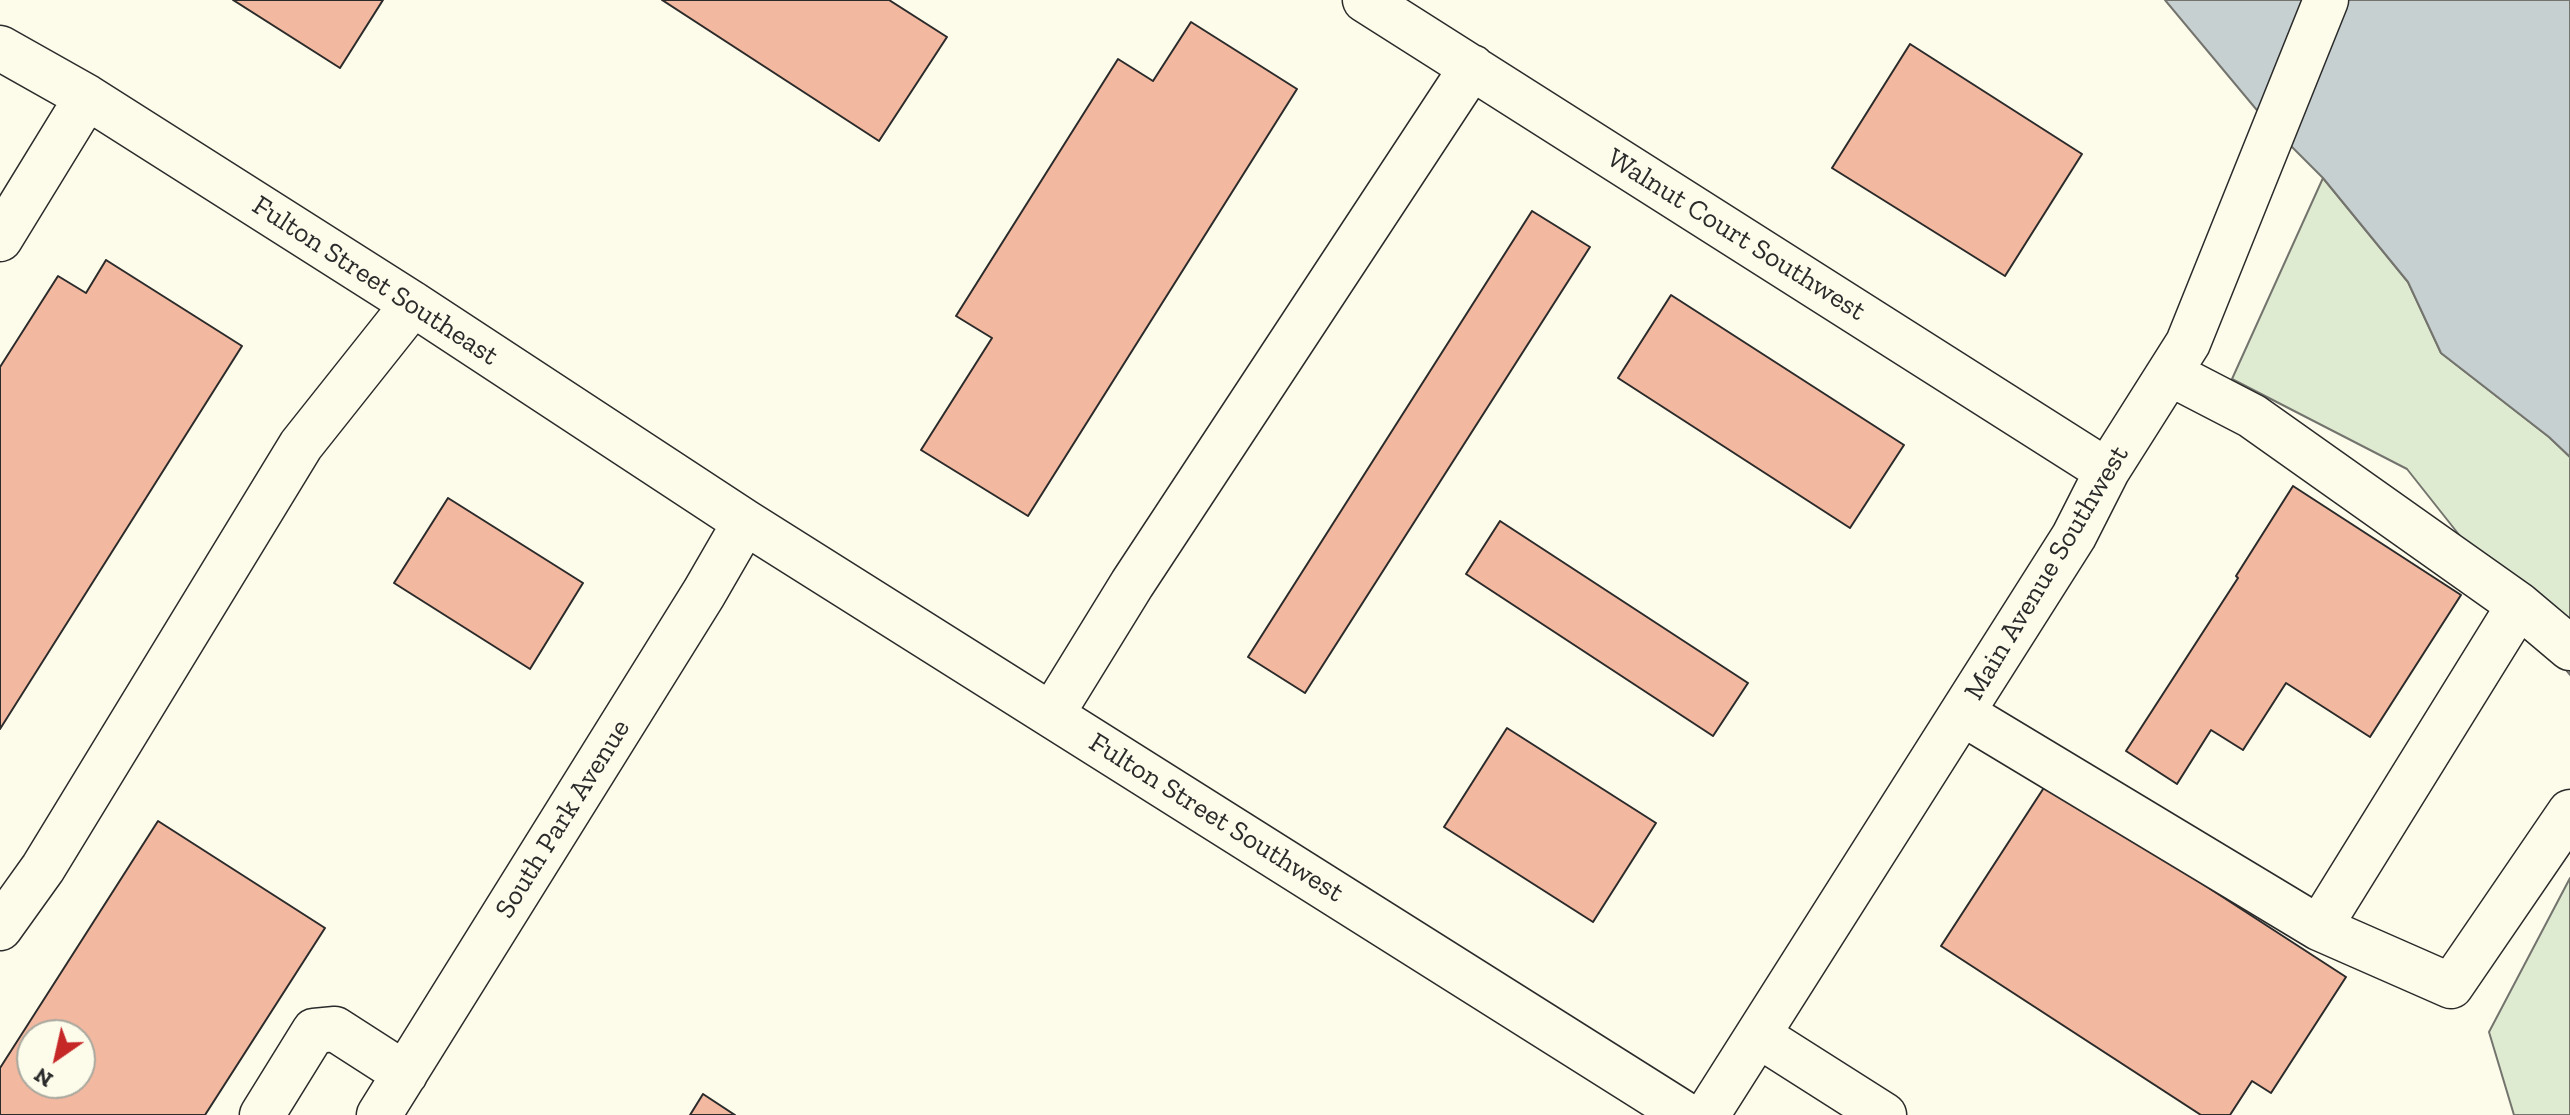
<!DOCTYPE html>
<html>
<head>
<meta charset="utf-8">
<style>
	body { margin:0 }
	#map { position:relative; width:2570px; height:1115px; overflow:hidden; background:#fdfbea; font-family:"Zilla Slab",serif }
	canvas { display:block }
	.north { position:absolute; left:16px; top:1019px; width:80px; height:80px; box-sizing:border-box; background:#fdfbea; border:2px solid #a9a89e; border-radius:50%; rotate:214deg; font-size:22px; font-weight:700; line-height:32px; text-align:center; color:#2b2b2b }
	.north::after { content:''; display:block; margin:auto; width:28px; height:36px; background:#c62828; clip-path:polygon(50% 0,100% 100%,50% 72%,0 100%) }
</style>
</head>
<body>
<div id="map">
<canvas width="2570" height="1115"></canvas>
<div class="north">N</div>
</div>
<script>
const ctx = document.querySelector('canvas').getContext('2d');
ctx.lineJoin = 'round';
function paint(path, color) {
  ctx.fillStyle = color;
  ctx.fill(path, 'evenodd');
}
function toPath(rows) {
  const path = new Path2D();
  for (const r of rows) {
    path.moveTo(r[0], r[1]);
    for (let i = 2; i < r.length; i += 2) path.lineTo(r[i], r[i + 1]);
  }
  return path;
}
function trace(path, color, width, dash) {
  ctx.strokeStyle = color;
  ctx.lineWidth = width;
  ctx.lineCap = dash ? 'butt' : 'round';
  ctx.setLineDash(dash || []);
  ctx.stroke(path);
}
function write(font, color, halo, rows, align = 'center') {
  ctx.font = font + ' "Zilla Slab",serif';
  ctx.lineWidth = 6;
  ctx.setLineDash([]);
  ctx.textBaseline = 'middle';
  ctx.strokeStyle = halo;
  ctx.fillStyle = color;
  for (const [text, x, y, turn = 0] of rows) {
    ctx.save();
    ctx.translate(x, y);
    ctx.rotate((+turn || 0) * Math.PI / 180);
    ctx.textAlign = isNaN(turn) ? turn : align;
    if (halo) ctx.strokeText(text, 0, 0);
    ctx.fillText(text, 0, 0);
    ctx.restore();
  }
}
const green = toPath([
	[2323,178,2408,282,2441,353,2549,437,2570,457,2570,675,2407,469,2232,379,2323,178],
	[2570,878,2570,1115,2514,1115,2489,1032,2570,878]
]);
paint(green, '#deebd1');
trace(green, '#74746e', 2);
const water = toPath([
	[2165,0,2570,0,2570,457,2549,437,2441,353,2408,282,2323,178,2266,121,2165,0]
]);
paint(water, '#c7d0d0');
trace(water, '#74746e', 2);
const building = toPath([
	[233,0,383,0,340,68,233,0],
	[662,0,889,0,947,37,879,141,662,0],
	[1191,22,1297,89,1028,516,921,450,992,338,956,316,1118,59,1153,81,1191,22],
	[1910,44,2082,154,2005,276,1832,168,1910,44],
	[1532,211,1590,247,1305,693,1248,657,1532,211],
	[106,260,242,346,0,729,0,367,58,276,86,293,106,260],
	[1671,295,1904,445,1850,528,1618,378,1671,295],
	[2293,486,2461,595,2370,737,2286,683,2243,750,2211,730,2177,784,2126,751,2238,578,2236,576,2293,486],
	[448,498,583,583,530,669,394,583,448,498],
	[1500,521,1748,683,1713,736,1466,574,1500,521],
	[1507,728,1656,823,1593,922,1444,827,1507,728],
	[2047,783,2346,977,2271,1093,2252,1081,2230,1115,2201,1115,1941,946,2047,783],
	[158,821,325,928,205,1115,0,1115,0,1068,158,821],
	[32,1035,80,1035,80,1083,32,1083,32,1035],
	[703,1094,735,1115,690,1115,703,1094]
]);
paint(building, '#f2b8a0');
trace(building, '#2b2b2b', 2);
const minor = toPath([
	[1365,0,2107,471],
	[0,48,87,97,413,304,745,522,1686,1115],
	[0,239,87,97],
	[2519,605,2570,648],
	[1962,713,2319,928,2519,605,2252,416,2169,373],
	[1052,714,1132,584,1472,67],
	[0,928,43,868,301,445,413,304],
	[2319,928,2451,986,2570,812],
	[1758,1035,1884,1115],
	[262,1115,314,1031,335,1029,405,1074],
	[379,1115,704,593,745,522],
	[1707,1115,2074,536,2107,471,2188,343,2326,0]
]);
trace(minor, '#2b2b2b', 47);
trace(minor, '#fdfbea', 44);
write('28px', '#2b2b2b', '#fdfbea', [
	["Walnut Court Southwest",1736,235,32],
	["Fulton Street Southeast",375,281,33],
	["Main Avenue Southwest",2047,573,-59],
	["Fulton Street Southwest",1216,818,32],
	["South Park Avenue",563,819,-58]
]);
</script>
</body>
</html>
